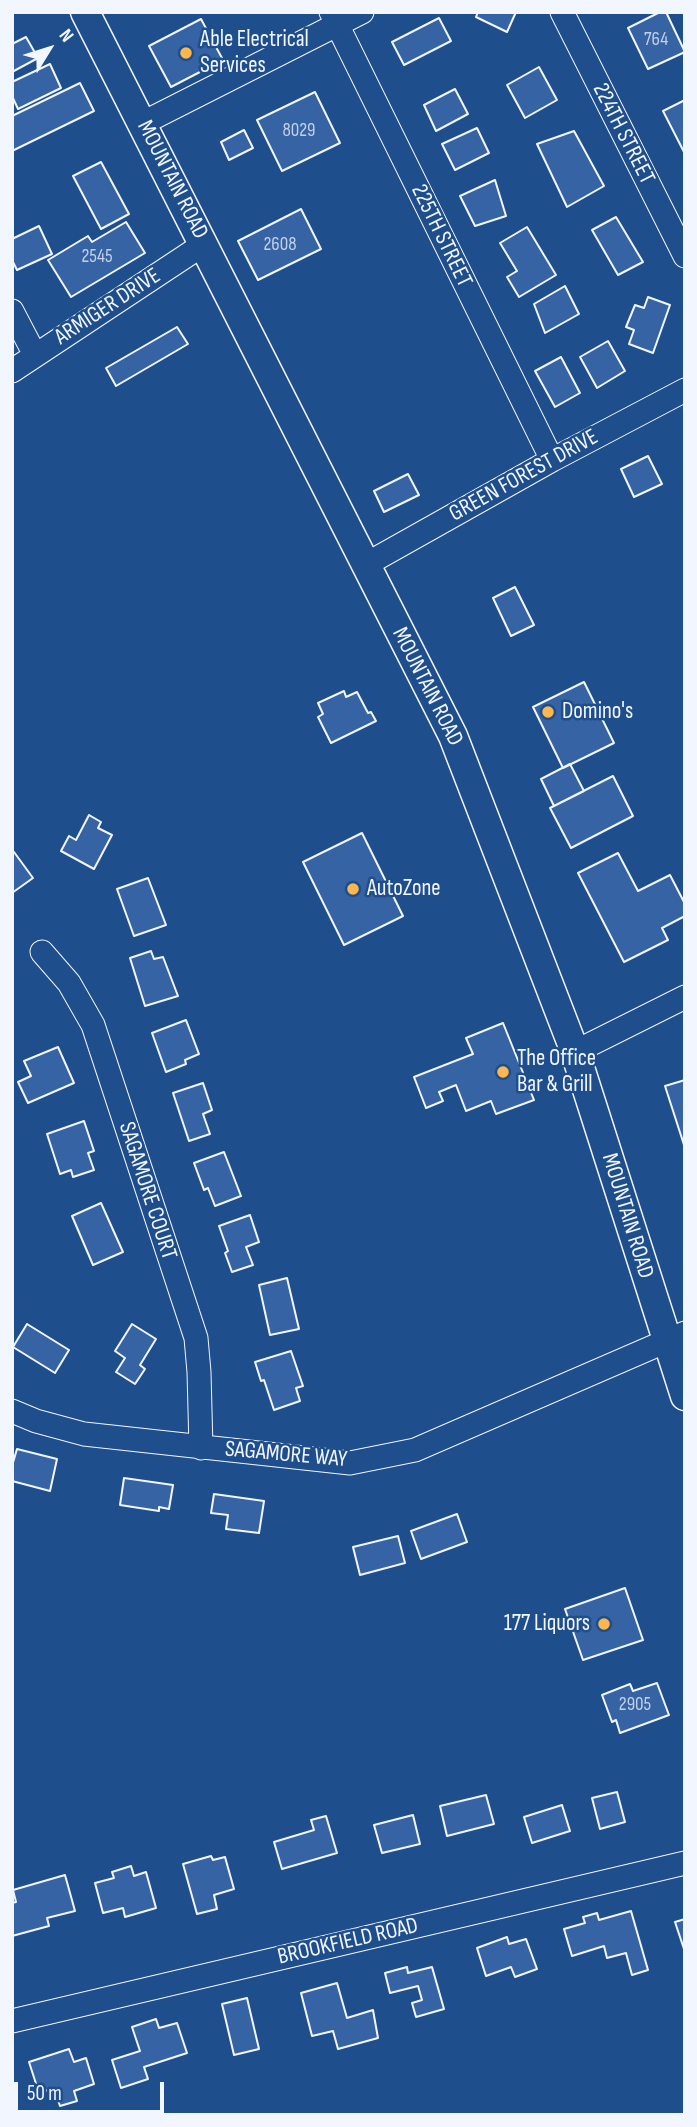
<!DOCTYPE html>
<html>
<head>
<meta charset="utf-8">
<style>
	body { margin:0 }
	#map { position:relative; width:697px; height:2127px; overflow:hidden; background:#1f4e8c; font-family:"Sofia Sans Condensed",sans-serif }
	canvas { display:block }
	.frame { position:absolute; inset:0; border:14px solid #f2f6ff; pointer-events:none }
	.north { position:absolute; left:14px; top:14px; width:70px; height:70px; -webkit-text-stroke:5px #1f4e8c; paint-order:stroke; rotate:52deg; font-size:19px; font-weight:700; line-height:28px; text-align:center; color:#f2f6ff }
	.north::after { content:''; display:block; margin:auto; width:24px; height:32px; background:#f2f6ff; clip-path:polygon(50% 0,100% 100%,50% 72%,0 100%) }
	.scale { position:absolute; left:14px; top:2082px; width:150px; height:32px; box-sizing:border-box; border:4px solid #f2f6ff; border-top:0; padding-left:9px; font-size:21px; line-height:24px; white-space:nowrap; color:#f2f6ff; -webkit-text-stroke:5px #1f4e8c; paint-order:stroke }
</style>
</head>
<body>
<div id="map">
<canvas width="697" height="2127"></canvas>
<div class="frame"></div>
<div class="north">N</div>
<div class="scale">50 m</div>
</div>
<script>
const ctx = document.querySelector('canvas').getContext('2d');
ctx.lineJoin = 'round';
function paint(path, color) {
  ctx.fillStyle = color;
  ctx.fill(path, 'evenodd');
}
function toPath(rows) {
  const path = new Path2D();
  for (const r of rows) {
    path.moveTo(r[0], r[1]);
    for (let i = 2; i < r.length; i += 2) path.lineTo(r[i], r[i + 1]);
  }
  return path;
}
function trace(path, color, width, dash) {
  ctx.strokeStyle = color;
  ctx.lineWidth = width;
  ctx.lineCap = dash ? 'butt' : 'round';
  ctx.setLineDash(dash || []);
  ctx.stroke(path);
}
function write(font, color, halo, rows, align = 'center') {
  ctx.font = font + ' "Sofia Sans Condensed",sans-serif';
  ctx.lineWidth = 5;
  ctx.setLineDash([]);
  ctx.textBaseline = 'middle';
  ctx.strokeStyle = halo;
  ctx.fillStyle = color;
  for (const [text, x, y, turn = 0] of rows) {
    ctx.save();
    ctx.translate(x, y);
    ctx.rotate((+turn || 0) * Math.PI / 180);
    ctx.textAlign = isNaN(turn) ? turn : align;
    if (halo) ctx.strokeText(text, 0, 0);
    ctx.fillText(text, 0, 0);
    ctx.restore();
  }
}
const building = toPath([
	[478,12,516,12,507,32,476,17,478,12],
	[660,12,666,12,685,52,648,69,628,28,660,12],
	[439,18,451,41,404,65,392,42,439,18],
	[201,19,223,60,171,87,149,46,201,19],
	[26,37,38,58,12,72,12,44,26,37],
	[50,64,61,88,18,109,12,96,12,82,50,64],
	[539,67,557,100,525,118,507,85,539,67],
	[80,83,94,111,12,151,12,116,80,83],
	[455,89,468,114,436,131,424,105,455,89],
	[315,92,340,143,282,171,257,120,315,92],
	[685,100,685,154,663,111,685,100],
	[477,128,489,153,455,170,442,144,477,128],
	[244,130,253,148,229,160,221,142,244,130],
	[574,131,604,186,567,207,537,144,574,131],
	[101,162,129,214,101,229,73,176,101,162],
	[495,180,506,216,475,226,460,196,495,180],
	[301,209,321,249,258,280,238,241,301,209],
	[616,217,643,262,618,275,592,230,616,217],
	[126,222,145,253,71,297,48,260,88,236,92,242,126,222],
	[39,226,52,254,17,270,12,260,12,239,39,226],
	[527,227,556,275,519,297,507,277,517,271,500,243,527,227],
	[565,286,579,314,545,333,534,304,565,286],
	[648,297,670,305,653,353,629,344,634,330,626,327,635,305,644,308,648,297],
	[177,327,188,344,116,386,106,368,177,327],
	[608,341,625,371,597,388,580,357,608,341],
	[561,357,580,393,555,407,535,371,561,357],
	[648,456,662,484,634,497,621,469,648,456],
	[408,474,419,495,384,512,374,491,408,474],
	[515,587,534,625,511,636,493,598,515,587],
	[584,682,614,743,563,768,533,707,584,682],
	[344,691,346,697,357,692,368,713,371,712,376,721,331,743,318,717,323,714,318,703,344,691],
	[570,764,584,791,554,806,541,779,570,764],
	[613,776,633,816,571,848,550,808,613,776],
	[89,815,101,822,98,828,112,835,94,869,61,851,69,836,76,840,89,815],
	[362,833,403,916,344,945,303,862,362,833],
	[14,852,33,878,12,893,12,853,14,852],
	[618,853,638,891,670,875,685,904,685,916,662,928,668,940,624,962,578,873,618,853],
	[148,878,166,925,134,936,117,889,148,878],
	[151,951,154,959,163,957,178,996,145,1006,130,958,151,951],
	[186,1020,199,1054,185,1060,186,1064,166,1072,152,1033,186,1020],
	[503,1023,534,1100,496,1114,491,1101,466,1111,456,1085,439,1092,443,1101,426,1108,414,1077,473,1054,466,1038,503,1023],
	[58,1047,74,1083,28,1103,18,1082,31,1076,24,1061,58,1047],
	[685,1080,685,1148,665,1086,685,1080],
	[203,1083,212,1110,203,1114,210,1134,189,1141,173,1093,203,1083],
	[84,1121,94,1151,88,1153,94,1170,73,1177,71,1170,60,1174,47,1134,84,1121],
	[224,1152,241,1196,215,1206,208,1188,204,1190,194,1163,224,1152],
	[101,1203,123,1252,93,1265,72,1216,101,1203],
	[250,1215,259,1242,246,1247,253,1265,232,1272,225,1253,228,1251,219,1226,250,1215],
	[287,1278,299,1329,270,1335,259,1285,287,1278],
	[27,1324,69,1350,55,1373,13,1347,27,1324],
	[132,1324,156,1339,140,1365,145,1369,135,1384,116,1372,125,1358,115,1351,132,1324],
	[291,1351,303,1386,296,1388,300,1401,274,1410,264,1380,261,1381,255,1362,291,1351],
	[17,1449,57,1459,50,1491,12,1481,12,1466,17,1449],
	[124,1478,173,1485,169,1509,159,1507,159,1511,120,1505,124,1478],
	[214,1494,264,1501,259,1533,226,1529,228,1515,211,1513,214,1494],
	[457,1514,467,1542,421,1559,411,1531,457,1514],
	[398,1536,405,1563,360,1575,353,1547,398,1536],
	[625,1588,643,1640,583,1660,565,1609,625,1588],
	[657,1683,669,1715,620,1733,616,1720,612,1722,602,1695,630,1684,633,1691,657,1683],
	[617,1792,625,1822,600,1829,592,1798,617,1792],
	[486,1795,494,1824,447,1836,440,1806,486,1795],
	[562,1805,570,1831,532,1843,524,1817,562,1805],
	[413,1815,420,1844,382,1853,374,1825,413,1815],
	[326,1816,337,1853,282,1869,274,1842,314,1830,311,1820,326,1816],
	[211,1856,213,1860,225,1857,234,1889,214,1895,217,1909,197,1914,183,1864,211,1856],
	[131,1866,134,1876,146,1872,156,1908,125,1917,123,1908,103,1913,95,1883,114,1878,112,1872,131,1866],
	[65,1875,75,1911,47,1918,49,1926,12,1936,12,1903,16,1902,13,1890,65,1875],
	[631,1911,648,1970,632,1975,626,1953,607,1958,604,1946,572,1956,564,1929,585,1923,583,1917,597,1913,599,1920,631,1911],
	[685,1919,685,1949,684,1949,675,1922,685,1919],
	[507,1937,509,1944,526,1939,537,1969,515,1977,511,1967,486,1976,477,1948,507,1937],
	[407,1967,408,1973,432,1967,444,2009,416,2017,412,2003,422,2000,418,1986,390,1993,385,1973,407,1967],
	[337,1983,347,2018,373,2010,378,2038,338,2049,333,2031,312,2036,301,1993,337,1983],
	[247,1998,259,2049,234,2055,222,2004,247,1998],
	[156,2019,159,2028,177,2023,187,2053,144,2067,148,2079,121,2088,112,2060,140,2051,132,2027,156,2019],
	[69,2049,74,2062,86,2058,94,2084,74,2091,77,2101,60,2106,54,2088,39,2093,29,2062,69,2049]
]);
paint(building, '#3563a3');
trace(building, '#f2f6ff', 2);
const minor = toPath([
	[331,12,552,460],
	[562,12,685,256],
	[143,123,362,12],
	[12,311,35,355],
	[12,371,204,244],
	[365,565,552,460,685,390],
	[42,952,69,983,93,1025,196,1338,199,1372,201,1448],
	[575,1052,685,997],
	[12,1411,36,1421,84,1434,350,1463,415,1450,685,1333],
	[12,2021,685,1863]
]);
const major = toPath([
	[85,12,453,736,575,1052,685,1396]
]);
trace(minor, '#f2f6ff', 25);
trace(major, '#f2f6ff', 31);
trace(minor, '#1f4e8c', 23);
trace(major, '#1f4e8c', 28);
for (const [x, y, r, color] of [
	[186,53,7,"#ffb74d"],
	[548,712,7,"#ffb74d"],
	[353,889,7,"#ffb74d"],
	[503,1072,7,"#ffb74d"],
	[604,1624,7,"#ffb74d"]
]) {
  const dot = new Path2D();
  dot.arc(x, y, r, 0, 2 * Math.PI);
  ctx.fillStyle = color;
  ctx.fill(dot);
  trace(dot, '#1f4e8c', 2.5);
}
write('19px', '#c3d1e8', null, [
	["764",656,40],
	["8029",299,131],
	["2608",280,245],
	["2545",97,257],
	["2905",635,1705]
]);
write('23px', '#f2f6ff', '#1f4e8c', [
	["Able Electrical",200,40],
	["Services",200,66],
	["Domino's",562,712],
	["AutoZone",367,889],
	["The Office",517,1059],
	["Bar & Grill",517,1085],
	["177 Liquors",590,1624,"right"]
], 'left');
write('23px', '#f2f6ff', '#1f4e8c', [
	["224TH STREET",623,134,63],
	["MOUNTAIN ROAD",172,180,63],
	["225TH STREET",441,236,64],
	["ARMIGER DRIVE",108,307,-33],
	["GREEN FOREST DRIVE",524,476,-29],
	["MOUNTAIN ROAD",427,687,63],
	["SAGAMORE COURT",147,1191,72],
	["MOUNTAIN ROAD",627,1216,73],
	["SAGAMORE WAY",286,1455,5],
	["BROOKFIELD ROAD",348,1942,-13]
]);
</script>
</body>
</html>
